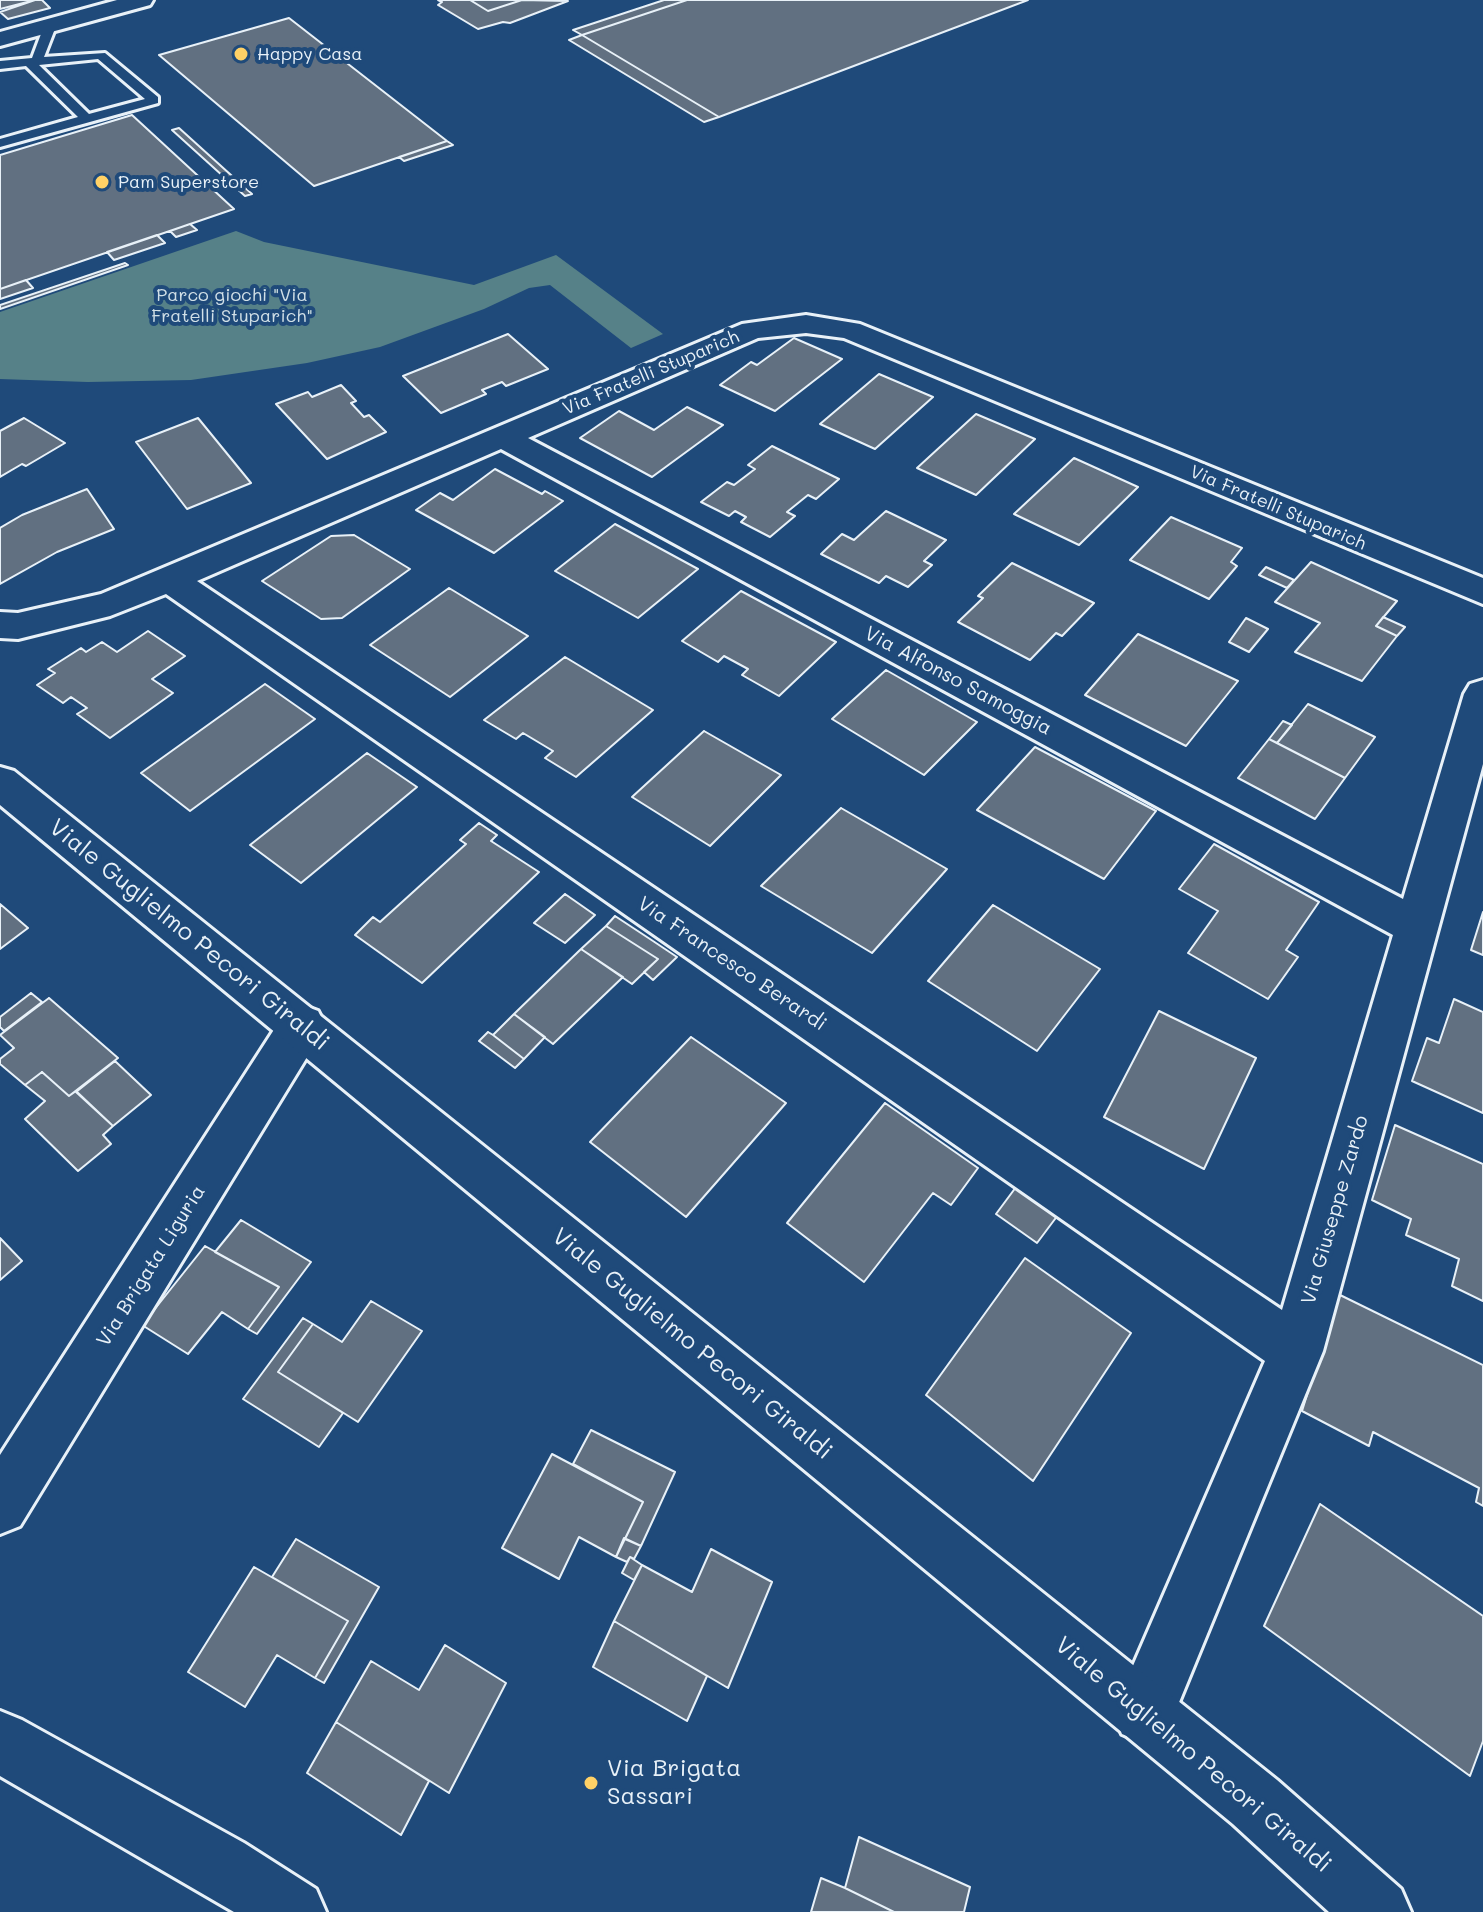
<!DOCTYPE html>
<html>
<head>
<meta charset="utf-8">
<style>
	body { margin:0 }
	canvas { display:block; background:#1f4a7a }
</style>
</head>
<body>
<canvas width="1483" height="1912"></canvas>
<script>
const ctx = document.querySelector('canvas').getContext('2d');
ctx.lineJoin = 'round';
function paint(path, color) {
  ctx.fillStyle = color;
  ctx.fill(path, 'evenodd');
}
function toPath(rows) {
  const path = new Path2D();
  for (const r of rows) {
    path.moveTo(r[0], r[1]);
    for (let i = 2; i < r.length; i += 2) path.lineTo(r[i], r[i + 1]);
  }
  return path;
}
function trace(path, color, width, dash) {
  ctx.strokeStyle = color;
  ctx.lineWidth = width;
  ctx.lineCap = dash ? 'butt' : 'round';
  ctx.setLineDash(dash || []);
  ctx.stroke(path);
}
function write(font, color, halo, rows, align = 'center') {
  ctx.font = font + ' Mali,sans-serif';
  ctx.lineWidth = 8;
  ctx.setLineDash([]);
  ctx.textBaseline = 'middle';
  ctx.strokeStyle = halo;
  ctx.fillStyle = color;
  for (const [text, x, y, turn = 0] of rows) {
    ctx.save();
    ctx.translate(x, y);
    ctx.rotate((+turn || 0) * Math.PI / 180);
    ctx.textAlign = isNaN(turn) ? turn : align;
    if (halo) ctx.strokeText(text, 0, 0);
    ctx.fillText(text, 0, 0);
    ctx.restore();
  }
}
paint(toPath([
	[236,231,264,242,474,285,556,255,663,334,631,348,550,285,529,288,484,309,380,347,307,363,191,380,88,382,0,379,0,312]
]), '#568188');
const building = toPath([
	[0,0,35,0,0,9,0,0],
	[35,0,42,0,50,8,8,19,0,12,35,0],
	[438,0,470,0,488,11,522,0,568,1,510,23,503,22,478,29,438,5,442,2,438,0],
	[470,0,522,0,488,11,470,0],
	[664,0,687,0,582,35,573,30,664,0],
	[687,0,1028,0,719,117,582,35,687,0],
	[289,18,447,141,314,186,159,55,289,18],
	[582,35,719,117,704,122,569,40,582,35],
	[132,115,234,209,0,289,0,155,132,115],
	[179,128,252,194,245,196,172,130,179,128],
	[447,141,453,145,404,161,399,157,447,141],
	[190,224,197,230,176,237,170,231,190,224],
	[157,235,165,243,114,260,107,252,157,235],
	[125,263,128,265,0,309,0,305,125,263],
	[26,280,33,288,0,299,0,289,26,280],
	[508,334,548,369,506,386,502,382,482,390,486,394,441,413,403,376,508,334],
	[794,338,842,359,775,411,720,385,751,362,757,365,794,338],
	[879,374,933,397,875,449,820,424,879,374],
	[341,385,356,401,351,403,364,417,369,415,386,432,327,459,276,404,308,392,312,397,341,385],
	[687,407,723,425,652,477,580,438,619,411,654,430,687,407],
	[976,414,1035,439,976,495,917,468,976,414],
	[24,418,65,443,26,466,22,464,0,477,0,431,24,418],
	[198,418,251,483,187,509,136,442,198,418],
	[772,446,839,479,816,499,808,495,787,512,795,516,770,537,741,522,746,517,735,511,729,516,701,502,727,482,734,485,755,469,748,465,772,446],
	[1074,458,1138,487,1079,545,1014,514,1074,458],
	[495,469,542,494,545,491,563,501,494,553,416,510,440,493,453,500,495,469],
	[87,489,114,529,57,552,0,584,0,528,22,515,87,489],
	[886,511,946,540,924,561,932,565,908,587,886,576,879,583,821,554,842,534,854,540,886,511],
	[1171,517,1242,548,1231,562,1237,566,1209,599,1130,560,1171,517],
	[615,524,698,569,638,618,555,571,615,524],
	[354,535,410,569,342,618,321,619,262,581,331,536,354,535],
	[1311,562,1397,601,1376,626,1397,636,1362,681,1295,652,1320,623,1275,602,1311,562],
	[1012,563,1094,603,1062,636,1056,633,1030,660,958,622,983,598,978,596,1012,563],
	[1266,567,1294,580,1287,588,1259,575,1266,567],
	[449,588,528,636,450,697,370,645,449,588],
	[741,591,836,642,779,696,742,675,748,669,724,656,718,662,682,641,741,591],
	[1383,617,1405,627,1397,636,1376,626,1383,617],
	[1246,618,1268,629,1249,652,1229,642,1246,618],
	[148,631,185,656,152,679,173,693,110,738,77,714,87,708,71,697,63,703,37,685,55,673,48,669,81,648,86,652,102,642,117,652,148,631],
	[1138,634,1238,681,1186,746,1085,695,1138,634],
	[565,657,653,710,576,777,545,758,553,751,523,733,516,739,484,720,565,657],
	[886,670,977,722,924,775,832,719,886,670],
	[265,684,315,719,190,811,141,773,265,684],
	[1308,704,1375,737,1345,778,1277,743,1308,704],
	[1283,721,1292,725,1277,743,1269,739,1283,721],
	[704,731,781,775,710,846,632,797,704,731],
	[1269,739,1345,778,1315,819,1238,778,1269,739],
	[1035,747,1156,811,1104,879,977,810,1035,747],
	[367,753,417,787,301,883,250,845,367,753],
	[841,808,947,869,872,953,761,886,841,808],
	[479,823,497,835,491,841,539,872,422,983,355,935,373,917,380,922,466,844,460,840,479,823],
	[1214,844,1319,902,1286,950,1298,957,1268,999,1188,953,1218,911,1179,889,1214,844],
	[565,894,595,915,565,943,534,923,565,894],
	[0,904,28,928,0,949,0,904],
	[993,905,1100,969,1037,1051,928,981,993,905],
	[1483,912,1483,955,1471,950,1483,912],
	[615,916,653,941,677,957,653,980,644,972,658,959,606,926,615,916],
	[606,926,658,959,632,984,581,949,606,926],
	[581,949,623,977,553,1044,514,1014,581,949],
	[31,993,42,1002,4,1031,0,1027,0,1017,31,993],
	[49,998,118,1058,69,1096,42,1072,25,1085,0,1064,0,1059,14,1048,0,1035,49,998],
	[1454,999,1483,1012,1483,1113,1412,1081,1427,1038,1439,1043,1454,999],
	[1159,1011,1256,1058,1204,1169,1104,1117,1159,1011],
	[514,1014,545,1037,524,1059,493,1035,514,1014],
	[488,1032,493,1035,524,1059,515,1068,479,1041,488,1032],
	[691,1037,786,1103,686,1217,590,1142,691,1037],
	[115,1061,151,1095,113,1126,76,1092,115,1061],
	[42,1072,69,1096,76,1091,113,1126,103,1135,111,1144,78,1171,25,1119,45,1101,25,1085,42,1072],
	[885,1103,978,1168,951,1205,933,1193,864,1282,787,1223,885,1103],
	[1395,1125,1483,1164,1483,1301,1452,1286,1459,1259,1406,1235,1411,1219,1372,1200,1395,1125],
	[1022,1179,1064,1207,1037,1243,996,1214,1022,1179],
	[241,1220,311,1262,257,1334,248,1329,279,1287,215,1252,241,1220],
	[0,1238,22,1261,0,1280,0,1238],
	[205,1246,279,1287,248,1329,222,1312,188,1354,142,1325,205,1246],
	[1025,1258,1131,1333,1033,1481,926,1395,1025,1258],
	[1338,1294,1483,1365,1483,1506,1476,1502,1479,1488,1373,1432,1369,1446,1302,1411,1338,1294],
	[371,1301,422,1331,358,1422,278,1372,313,1324,342,1342,371,1301],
	[303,1318,313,1324,278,1372,343,1413,319,1447,243,1399,303,1318],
	[591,1430,675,1472,641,1546,625,1539,643,1502,573,1464,591,1430],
	[552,1454,643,1502,616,1557,579,1537,559,1579,502,1548,552,1454],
	[1320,1504,1483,1616,1483,1741,1470,1776,1264,1626,1320,1504],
	[624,1538,641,1546,634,1559,630,1557,627,1562,616,1557,624,1538],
	[296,1539,379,1587,324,1683,315,1678,348,1621,272,1577,296,1539],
	[711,1549,772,1582,728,1688,614,1621,642,1565,692,1592,711,1549],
	[630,1557,642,1565,634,1580,622,1573,630,1557],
	[254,1567,348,1621,315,1678,277,1655,245,1707,188,1672,254,1567],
	[614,1621,707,1676,687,1721,593,1667,614,1621],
	[445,1645,506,1683,449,1793,336,1722,371,1661,419,1690,445,1645],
	[336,1722,429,1781,401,1835,307,1773,336,1722],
	[859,1837,970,1887,964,1912,894,1912,845,1888,859,1837],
	[821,1878,845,1888,894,1912,811,1912,821,1878]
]);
paint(building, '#617081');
trace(building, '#e8f1f8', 2);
const service = toPath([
	[50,23,56,26,44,57,105,53,158,97,158,103,0,147,0,139,78,117,26,66,0,69,0,61,32,58,44,26,50,23],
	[98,59,145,99,89,114,39,65,98,59]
]);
const minor = toPath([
	[806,315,860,324,1483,578,1483,604,844,338,806,333,758,338,528,438,1403,899,1464,694,1470,684,1483,680,1483,764,1323,1351,1166,1734,1144,1743,1122,1734,1113,1712,1265,1361,166,594,110,616,18,639,0,638,0,612,18,613,101,594,742,324,806,315],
	[501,449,1393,935,1282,1310,197,581,501,449],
	[302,1005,318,1011,325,1025,318,1039,20,1526,0,1534,0,1455,286,1011,302,1005],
	[0,1711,22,1720,244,1843,316,1889,326,1912,234,1912,0,1776,0,1711]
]);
const tertiary = toPath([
	[0,767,14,771,1277,1780,1401,1889,1411,1912,1329,1912,1233,1824,0,805,0,767]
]);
const secondary = toPath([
	[117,0,153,0,150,5,0,46,0,32,117,0]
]);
trace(service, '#e8f1f8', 6);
trace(minor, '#e8f1f8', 6);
trace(tertiary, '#e8f1f8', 6);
trace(secondary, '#e8f1f8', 6);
paint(service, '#1f4a7a');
paint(minor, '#1f4a7a');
paint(tertiary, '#1f4a7a');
paint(secondary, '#1f4a7a');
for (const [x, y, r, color] of [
	[241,54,8,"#ffd166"],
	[102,182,8,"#ffd166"],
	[591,1783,8,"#ffd166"]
]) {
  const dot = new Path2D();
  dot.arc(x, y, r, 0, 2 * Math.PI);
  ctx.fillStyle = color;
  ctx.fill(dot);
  trace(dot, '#1f4a7a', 3);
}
write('18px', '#e8f1f8', '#1f4a7a', [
	["Happy Casa",257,54],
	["Pam Superstore",118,182]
], 'left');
write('18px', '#d2e0e7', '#1f4a7a', [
	["Parco giochi \"Via",232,295],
	["Fratelli Stuparich\"",232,316]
]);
write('18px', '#e8f1f8', '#1f4a7a', [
	["Via Fratelli Stuparich",651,373,-23],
	["Via Fratelli Stuparich",1278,508,23]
]);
write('20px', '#e8f1f8', '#1f4a7a', [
	["Via Alfonso Samoggia",958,681,28],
	["Via Francesco Berardi",732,964,34],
	["Via Giuseppe Zardo",1335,1210,-74],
	["Via Brigata Liguria",151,1266,-58]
]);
write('24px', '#e8f1f8', '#1f4a7a', [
	["Viale Guglielmo Pecori Giraldi",189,935,39],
	["Viale Guglielmo Pecori Giraldi",692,1344,39],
	["Viale Guglielmo Pecori Giraldi",1193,1755,40]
]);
write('24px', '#e8f1f8', '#1f4a7a', [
	["Via Brigata",607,1769],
	["Sassari",607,1797]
], 'left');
</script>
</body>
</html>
